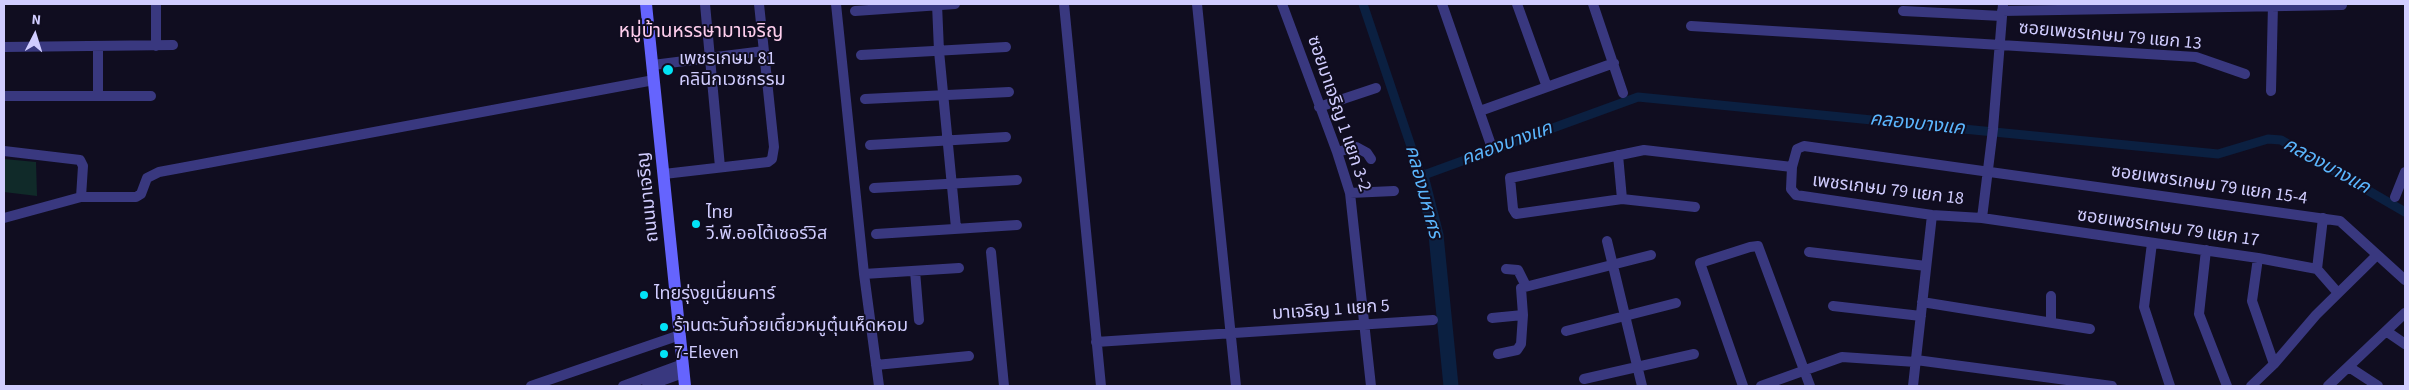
<!DOCTYPE html>
<html>
<head>
<meta charset="utf-8">
<style>
	body { margin:0 }
	#map { position:relative; width:2409px; height:390px; overflow:hidden; background:#100d20; font-family:"Source Sans 3",sans-serif }
	canvas { display:block }
	.frame { position:absolute; inset:0; border:5px solid #d1cdff; pointer-events:none }
	.north { position:absolute; left:10px; top:10px; width:50px; height:50px; -webkit-text-stroke:4px #100d20; paint-order:stroke; rotate:5deg; font-size:14px; font-weight:700; line-height:20px; text-align:center; color:#d1cdff }
	.north::after { content:''; display:block; margin:auto; width:18px; height:22px; background:#d1cdff; clip-path:polygon(50% 0,100% 100%,50% 72%,0 100%) }
</style>
</head>
<body>
<div id="map">
<canvas width="2409" height="390"></canvas>
<div class="frame"></div>
<div class="north">N</div>
</div>
<script>
const ctx = document.querySelector('canvas').getContext('2d');
ctx.lineJoin = 'round';
function paint(path, color) {
  ctx.fillStyle = color;
  ctx.fill(path, 'evenodd');
}
function toPath(rows) {
  const path = new Path2D();
  for (const r of rows) {
    path.moveTo(r[0], r[1]);
    for (let i = 2; i < r.length; i += 2) path.lineTo(r[i], r[i + 1]);
  }
  return path;
}
function trace(path, color, width, dash) {
  ctx.strokeStyle = color;
  ctx.lineWidth = width;
  ctx.lineCap = dash ? 'butt' : 'round';
  ctx.setLineDash(dash || []);
  ctx.stroke(path);
}
function write(font, color, halo, rows, align = 'center') {
  ctx.font = font + ' "Source Sans 3","Noto Sans Thai",sans-serif';
  ctx.lineWidth = 4;
  ctx.setLineDash([]);
  ctx.textBaseline = 'middle';
  ctx.strokeStyle = halo;
  ctx.fillStyle = color;
  for (const [text, x, y, turn = 0] of rows) {
    ctx.save();
    ctx.translate(x, y);
    ctx.rotate((+turn || 0) * Math.PI / 180);
    ctx.textAlign = isNaN(turn) ? turn : align;
    if (halo) ctx.strokeText(text, 0, 0);
    ctx.fillText(text, 0, 0);
    ctx.restore();
  }
}
paint(toPath([
	[4,159,36,162,37,196,4,192]
]), '#102a29');
trace(toPath([
	[1363,4,1421,176,1638,97,2218,154,2268,139,2281,140,2405,212]
]), '#0b2041', 9);
trace(toPath([
	[1421,176,1436,235,1451,386]
]), '#0b2041', 15);
trace(toPath([
	[705,4,720,167],
	[836,4,864,274,879,386],
	[937,4,939,51,956,228],
	[1064,4,1101,386],
	[1197,4,1236,386],
	[1282,4,1337,152,1350,193,1371,386],
	[1442,4,1491,145],
	[1517,4,1547,87],
	[1593,4,1623,93],
	[855,11,955,4],
	[1903,11,2002,16],
	[2002,11,2342,5],
	[1691,26,2196,57,2245,74],
	[156,46,156,4],
	[4,47,173,45],
	[861,55,1006,47],
	[653,65,764,51],
	[2271,91,2273,4],
	[4,96,151,96],
	[98,96,98,46],
	[865,99,1009,92],
	[1319,107,1376,88],
	[1480,111,1614,63],
	[870,145,1006,137],
	[4,151,80,160,83,166,81,197],
	[1337,152,1356,147,1367,153,1371,159],
	[1618,155,1622,199],
	[664,174,768,162,772,159,774,147,759,4],
	[874,188,1017,180],
	[1350,193,1394,191],
	[2395,197,2405,172],
	[1695,207,1622,199,1516,214,1513,209,1510,178,1644,150,1792,167],
	[4,218,81,197,136,197,141,194,147,178,159,172,654,80],
	[1982,218,1993,129,2003,4],
	[876,234,1017,225],
	[1607,241,1642,386],
	[2152,243,2144,307,2170,386],
	[2206,250,2199,314,2227,386],
	[991,252,1004,386],
	[1809,252,1926,266],
	[2258,258,2252,301,2274,364],
	[1506,269,1518,270,1526,286],
	[2317,269,2323,218],
	[915,271,919,320],
	[864,274,959,268],
	[2338,293,2317,269,2258,258,1982,218,1932,215,1796,195,1791,189,1792,167,1797,149,1804,146,2340,221,2405,280],
	[2051,296,2051,323],
	[1922,302,2090,329],
	[1833,306,1921,316],
	[1492,318,1523,315],
	[1566,331,1676,303],
	[2386,331,2405,344],
	[1096,342,1433,320],
	[1498,354,1517,350,1521,344,1523,315,1521,288,1651,255],
	[1916,360,2112,386],
	[876,365,969,356],
	[2349,367,2378,386],
	[1584,379,1694,354],
	[531,386,680,335],
	[623,386,683,364],
	[647,386,683,373],
	[1743,386,1700,263,1750,247,1758,246,1810,386],
	[1761,386,1842,357,1916,362],
	[1913,386,1932,215],
	[2251,386,2274,364,2316,315,2376,256],
	[2328,386,2405,313]
]), '#39387f', 10);
trace(toPath([
	[646,4,685,386]
]), '#6564fe', 12);
for (const [x, y, r, color] of [
	[668,70,6,"#02e3f6"],
	[696,224,5,"#02e3f6"],
	[644,295,5,"#02e3f6"],
	[664,327,5,"#02e3f6"],
	[664,354,5,"#02e3f6"]
]) {
  const dot = new Path2D();
  dot.arc(x, y, r, 0, 2 * Math.PI);
  ctx.fillStyle = color;
  ctx.fill(dot);
  trace(dot, '#100d20', 2);
}
write('18px', '#d1cdff', '#100d20', [
	["ซอยเพชรเกษม 79 แยก 13",2110,37,5],
	["ซอยมาเจริญ 1 แยก 3-2",1338,114,71],
	["ซอยเพชรเกษม 79 แยก 15-4",2209,186,8],
	["เพชรเกษม 79 แยก 18",1888,191,7],
	["ถนนมาเจริญ",649,197,-96],
	["ซอยเพชรเกษม 79 แยก 17",2168,229,8],
	["มาเจริญ 1 แยก 5",1331,311,-4]
]);
write('18px', '#d1cdff', '#100d20', [
	["เพชรเกษม 81",679,60],
	["คลินิกเวชกรรม",679,81],
	["ไทย",706,214],
	["วี.พี.ออโต้เซอร์วิส",706,235],
	["ไทยรุ่งยูเนี่ยนคาร์",654,295],
	["ร้านตะวันก๋วยเตี๋ยวหมูตุ๋นเห็ดหอม",674,327],
	["7-Eleven",674,354]
], 'left');
write('19px', '#ffcfee', '#100d20', [
	["หมู่บ้านหรรษามาเจริญ",701,33]
]);
write('italic 19px', '#5bb6fe', '#100d20', [
	["คลองบางแค",1917,125,6],
	["คลองบางแค",1507,145,-20],
	["คลองบางแค",2326,167,29],
	["คลองมหาศร",1422,192,75]
]);
</script>
</body>
</html>
